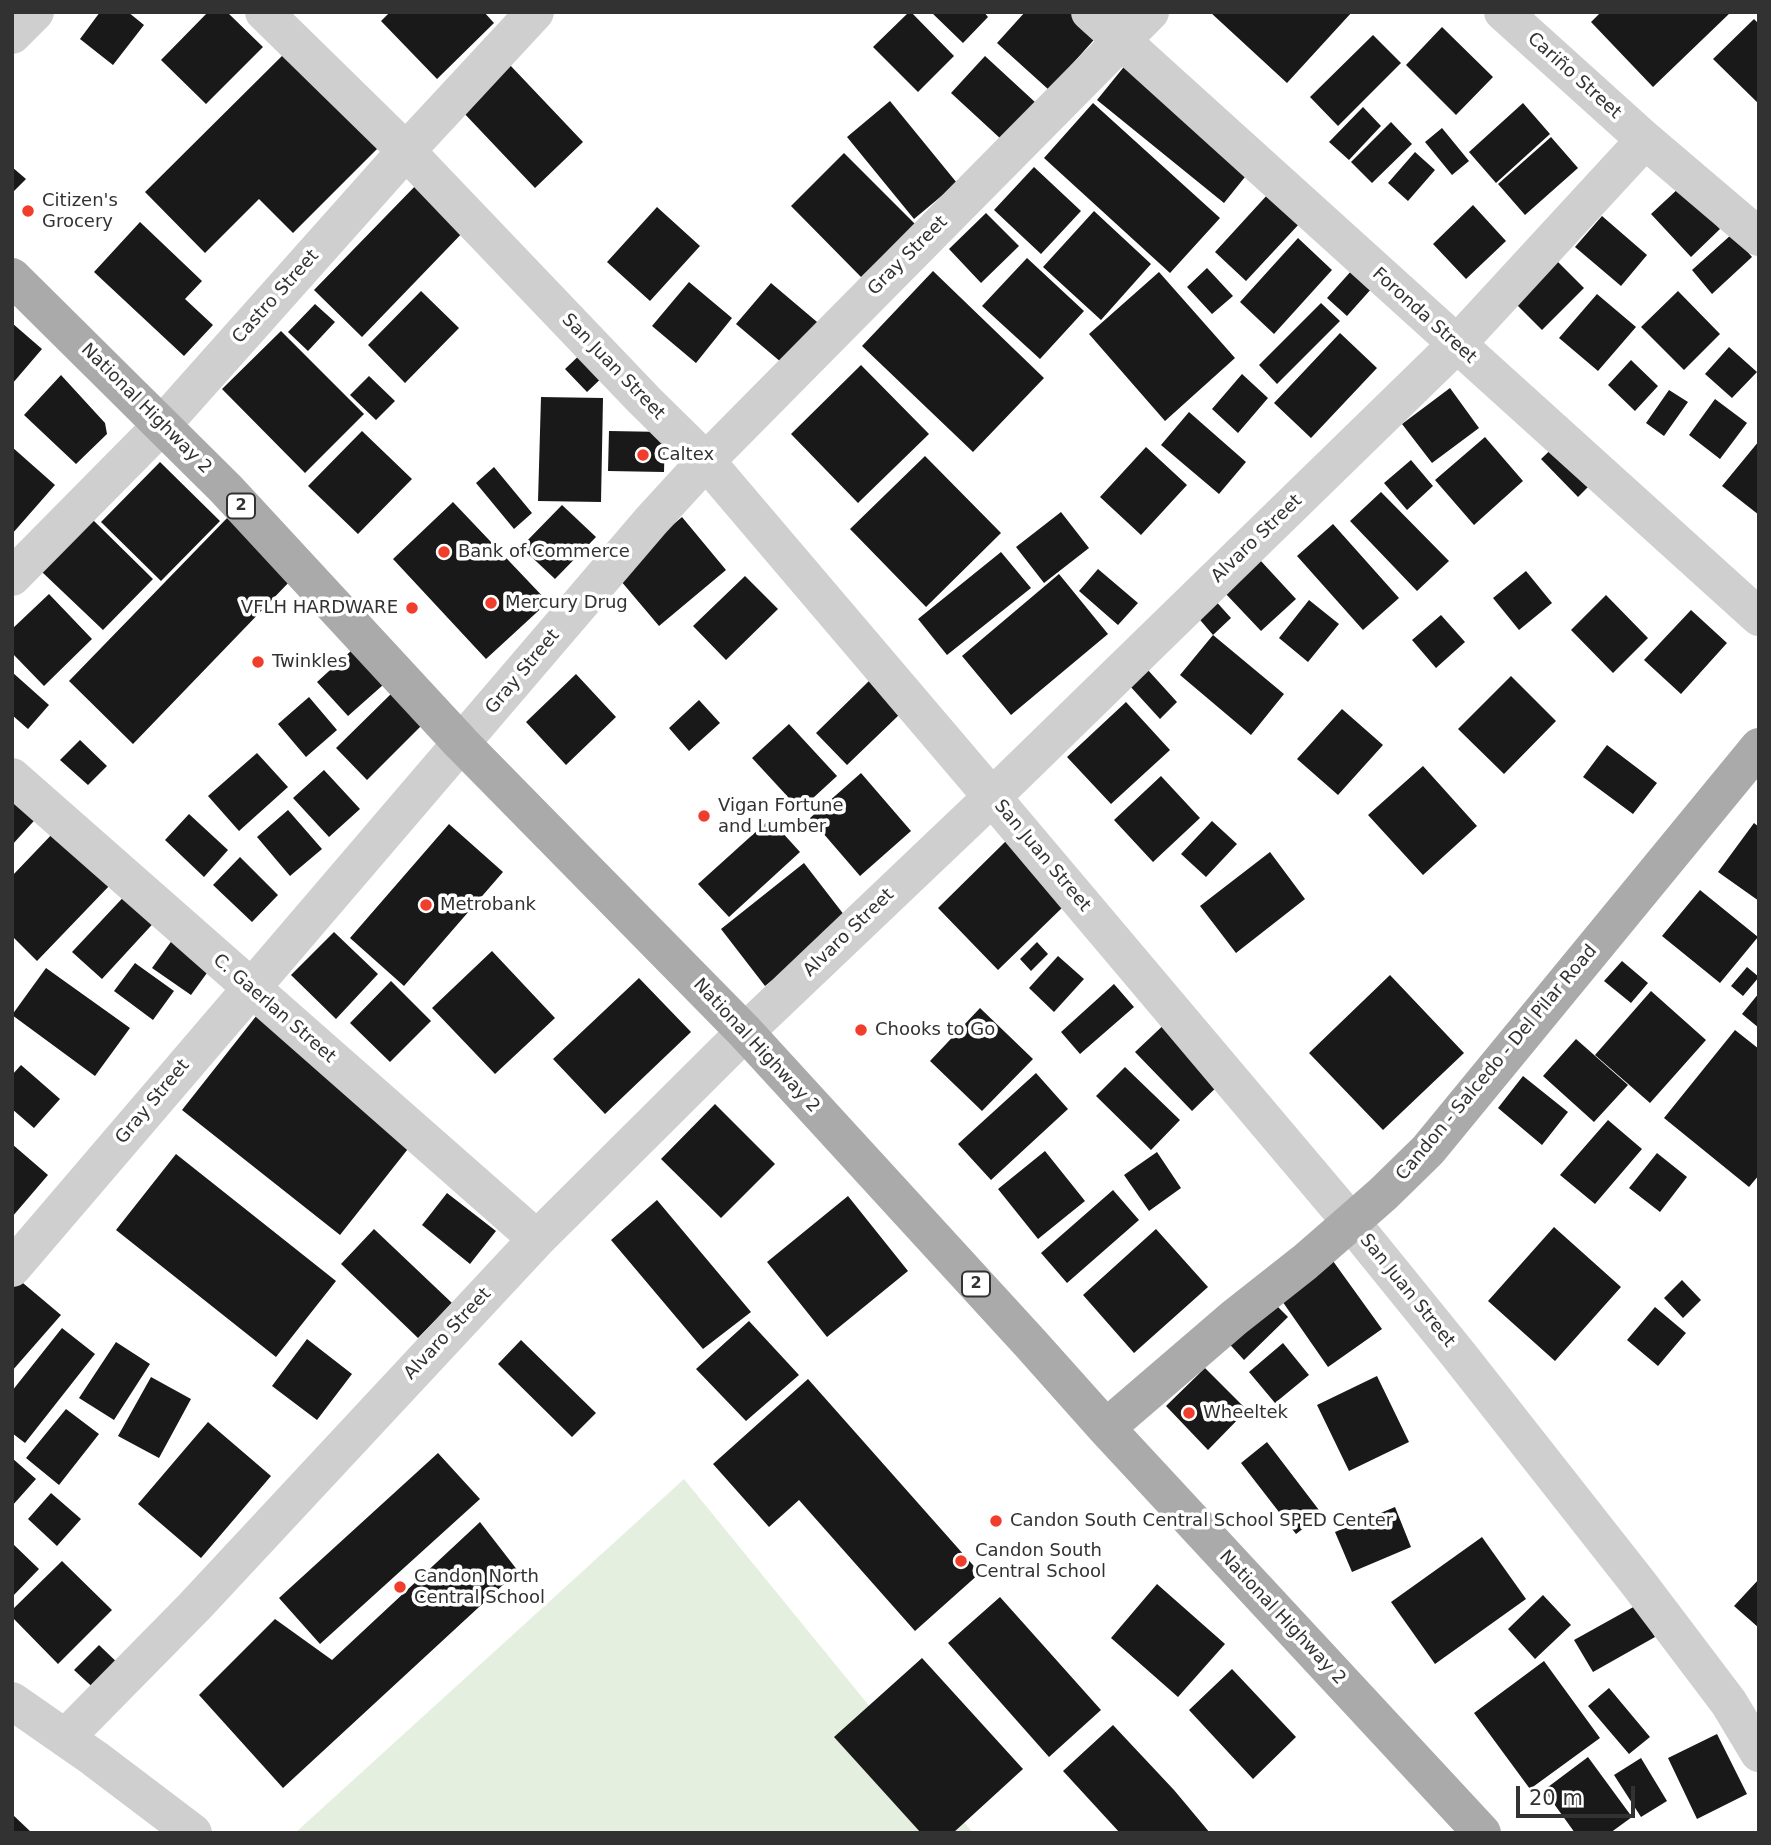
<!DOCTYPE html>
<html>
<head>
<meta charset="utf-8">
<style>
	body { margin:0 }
	#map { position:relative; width:1771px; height:1845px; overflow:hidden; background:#fff; font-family:"DejaVu Sans",sans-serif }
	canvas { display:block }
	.frame { position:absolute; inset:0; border:14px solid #323232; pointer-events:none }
	.scale { position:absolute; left:1516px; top:1786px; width:119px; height:32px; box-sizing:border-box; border:4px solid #323232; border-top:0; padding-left:9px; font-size:21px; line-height:24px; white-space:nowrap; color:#323232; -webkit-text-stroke:5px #fff; paint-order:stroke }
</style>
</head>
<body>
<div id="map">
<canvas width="1771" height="1845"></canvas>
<div class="frame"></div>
<div class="scale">20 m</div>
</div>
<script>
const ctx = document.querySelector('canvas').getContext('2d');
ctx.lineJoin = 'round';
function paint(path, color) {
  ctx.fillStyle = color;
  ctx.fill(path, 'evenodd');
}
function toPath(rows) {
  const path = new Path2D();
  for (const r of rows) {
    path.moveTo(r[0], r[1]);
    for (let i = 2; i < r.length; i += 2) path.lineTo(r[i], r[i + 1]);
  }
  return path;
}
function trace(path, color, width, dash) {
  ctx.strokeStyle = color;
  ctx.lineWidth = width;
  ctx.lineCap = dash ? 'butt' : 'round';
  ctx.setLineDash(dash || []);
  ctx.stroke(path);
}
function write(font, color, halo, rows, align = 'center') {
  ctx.font = font + ' "DejaVu Sans",sans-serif';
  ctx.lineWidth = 7;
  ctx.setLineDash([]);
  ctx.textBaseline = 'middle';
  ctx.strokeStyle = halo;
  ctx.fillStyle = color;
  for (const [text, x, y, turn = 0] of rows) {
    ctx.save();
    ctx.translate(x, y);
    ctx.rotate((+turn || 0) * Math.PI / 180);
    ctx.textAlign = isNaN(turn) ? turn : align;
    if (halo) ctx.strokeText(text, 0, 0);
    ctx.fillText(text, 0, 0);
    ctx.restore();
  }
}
paint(toPath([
	[684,1479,973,1833,295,1833]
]), '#e5efdf');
paint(toPath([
	[100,12,128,12,144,25,113,65,80,39],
	[208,12,227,12,263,47,206,104,161,60],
	[390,12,484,12,494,23,437,79,381,21],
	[909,12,911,12,954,56,918,92,873,47],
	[931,12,984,12,988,17,963,43],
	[1025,12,1078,12,1100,33,1049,90,997,43],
	[1210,12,1352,12,1287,83],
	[1601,12,1731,12,1653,87,1591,22],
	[1754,19,1759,24,1759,104,1713,59],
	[1442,27,1493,77,1456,115,1406,65],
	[1373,35,1401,63,1338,126,1310,97],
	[288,50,382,144,293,233,259,199,205,253,145,192],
	[985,56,1036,103,1002,140,951,93],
	[1127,63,1253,167,1224,203,1097,100],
	[509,64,583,142,535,188,461,110],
	[890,101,957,183,914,219,847,137],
	[1093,103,1220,218,1170,273,1044,158],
	[1523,103,1550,134,1496,183,1469,152],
	[1363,107,1381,126,1349,160,1329,142],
	[1391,122,1412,144,1372,183,1351,162],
	[1442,128,1469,161,1452,175,1425,142],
	[1551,137,1578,168,1525,215,1498,184],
	[1415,152,1435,170,1408,201,1388,183],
	[844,153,915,224,861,277,791,206],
	[12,167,26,179,12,193],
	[1034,167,1081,211,1041,254,994,210],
	[422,179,470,225,362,337,314,290],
	[1680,187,1720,229,1691,257,1651,214],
	[1269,193,1300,223,1246,281,1215,252],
	[1473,205,1506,241,1466,279,1433,244],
	[657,207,700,246,650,301,607,262],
	[1094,211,1151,264,1101,320,1043,267],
	[986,213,1019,246,981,283,949,249],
	[1602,216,1647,255,1621,286,1575,247],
	[140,222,202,281,185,299,213,325,184,356,94,272],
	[1732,234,1752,257,1712,294,1692,270],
	[1298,238,1332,270,1274,334,1240,302],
	[1551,255,1584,288,1542,330,1509,297],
	[1027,258,1084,311,1040,359,982,306],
	[1361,260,1381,278,1347,316,1327,298],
	[1207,268,1233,296,1212,314,1187,287],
	[933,271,1044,378,973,452,862,346],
	[1159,272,1235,358,1165,421,1089,334],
	[689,282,732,318,696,363,652,326],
	[771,283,823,327,788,368,736,324],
	[421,291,459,328,405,383,368,345],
	[1678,291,1720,334,1684,370,1641,327],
	[1597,294,1636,327,1598,371,1559,338],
	[1321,303,1340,321,1277,384,1259,365],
	[315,304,335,322,308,351,288,332],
	[12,323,42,349,12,384],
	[281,331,364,414,305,473,222,389],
	[1340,333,1377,368,1311,438,1274,403],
	[588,347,610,370,587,392,565,369],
	[1729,347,1757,372,1732,398,1705,374],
	[1631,360,1658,386,1635,411,1608,385],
	[861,365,929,434,858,503,791,434],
	[1242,374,1268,398,1238,433,1212,409],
	[61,375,105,423,107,434,76,464,24,415],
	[369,376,395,401,376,420,350,395],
	[1450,388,1479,428,1432,463,1402,424],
	[1669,390,1688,402,1664,436,1646,423],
	[541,397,603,398,601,502,538,501],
	[1715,399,1747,423,1720,459,1689,435],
	[1189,412,1246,462,1219,494,1161,445],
	[362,431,412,479,358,534,308,486],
	[609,431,665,432,664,472,608,471],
	[1485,437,1523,481,1474,525,1435,480],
	[1560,441,1596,479,1578,497,1541,459],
	[1759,441,1759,515,1722,486],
	[12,447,55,485,12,534],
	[1146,447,1187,485,1141,535,1100,497],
	[925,456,1001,533,926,607,850,529],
	[1411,460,1433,486,1407,510,1384,483],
	[160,462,220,521,161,581,101,522],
	[494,467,532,513,514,529,476,483],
	[1381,492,1449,561,1417,591,1350,521],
	[453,502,548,602,486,659,393,559],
	[562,505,596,537,555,579,521,547],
	[1061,512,1089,548,1044,583,1016,547],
	[230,515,293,578,133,744,69,681],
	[682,517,726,570,659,626,615,574],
	[92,519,153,579,103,630,42,572],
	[1333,524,1399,598,1363,630,1297,556],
	[1001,552,1031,588,947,655,918,619],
	[1260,560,1296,599,1261,631,1225,593],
	[1098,569,1138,603,1118,625,1079,591],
	[1526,571,1552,603,1519,630,1493,598],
	[1059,574,1108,634,1011,715,962,656],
	[745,576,778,609,726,660,693,626],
	[49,594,92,639,44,686,12,653,12,629],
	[1606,595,1648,638,1613,673,1571,630],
	[1213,598,1231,618,1213,635,1195,614],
	[1309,600,1339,624,1308,662,1279,638],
	[1691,610,1727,643,1681,694,1644,660],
	[1441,615,1465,642,1436,668,1412,640],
	[1213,635,1284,694,1251,735,1180,675],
	[351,651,383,685,348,716,317,682],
	[1147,669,1177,702,1160,719,1129,685],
	[12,672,49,705,28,729,12,715],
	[576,674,616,717,566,765,526,722],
	[1511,676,1556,721,1504,774,1458,729],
	[869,681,900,714,847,765,816,733],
	[396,689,427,720,367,780,336,748],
	[309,697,337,730,306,757,278,724],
	[699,700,720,723,689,751,669,728],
	[1126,702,1170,750,1111,804,1067,757],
	[1342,709,1383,745,1338,795,1297,759],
	[789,724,837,776,800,810,752,758],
	[80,740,107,766,88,785,60,760],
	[1607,745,1657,783,1633,814,1583,777],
	[257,753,288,787,239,831,208,796],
	[1423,766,1477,826,1423,875,1368,815],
	[324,770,360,809,329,837,293,798],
	[861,773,911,831,860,876,810,818],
	[1161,776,1200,818,1153,862,1114,820],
	[12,785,42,812,12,845],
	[288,810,322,849,290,876,257,837],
	[189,814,228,850,204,877,165,840],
	[770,819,800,852,729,917,698,884],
	[1212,821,1237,844,1206,877,1181,854],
	[1754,823,1759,827,1759,901,1718,872],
	[449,824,503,872,404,986,350,938],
	[56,830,111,884,37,961,12,936,12,876],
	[1006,841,1066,904,998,970,938,908],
	[1270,852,1305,899,1236,953,1200,906],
	[240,857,278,895,252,922,213,885],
	[804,863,848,920,765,986,721,929],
	[131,889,160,916,102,979,72,952],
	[1700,890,1758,937,1720,983,1662,936],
	[334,932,378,974,336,1019,291,975],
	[173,939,212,966,191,995,152,968],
	[1037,942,1048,954,1031,971,1020,959],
	[492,951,555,1018,495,1074,432,1008],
	[1058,956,1084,979,1054,1012,1029,988],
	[1622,961,1648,983,1631,1003,1604,981],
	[135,963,174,991,153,1020,114,991],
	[1747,967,1759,977,1743,996,1731,986],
	[46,968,130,1028,95,1076,12,1015],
	[1390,975,1464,1053,1383,1130,1309,1053],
	[639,978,691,1032,605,1114,553,1059],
	[391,981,431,1021,390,1062,350,1023],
	[1114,984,1134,1007,1080,1054,1061,1032],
	[1651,991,1706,1040,1650,1103,1595,1055],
	[1759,993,1759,1028,1742,1014],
	[980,1008,1033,1059,982,1111,930,1061],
	[257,1015,415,1140,340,1235,182,1110],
	[1170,1019,1226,1078,1192,1111,1135,1052],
	[1735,1030,1759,1049,1759,1175,1749,1187,1664,1118],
	[1576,1039,1628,1085,1594,1122,1543,1076],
	[21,1065,60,1099,34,1128,12,1109,12,1075],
	[1125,1067,1180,1120,1151,1150,1096,1096],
	[1036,1073,1068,1109,991,1180,958,1144],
	[1523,1076,1568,1112,1542,1145,1498,1108],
	[715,1104,775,1164,721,1218,661,1159],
	[1608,1120,1642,1149,1595,1204,1560,1175],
	[12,1144,48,1175,12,1217],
	[1045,1151,1085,1201,1038,1239,998,1189],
	[1157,1152,1181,1188,1149,1211,1124,1175],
	[1657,1153,1687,1177,1660,1212,1629,1188],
	[176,1154,336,1281,276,1357,116,1230],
	[1113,1190,1139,1220,1067,1283,1041,1253],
	[447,1193,496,1231,470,1264,422,1225],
	[848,1196,908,1271,827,1337,767,1262],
	[657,1200,751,1312,703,1349,611,1240],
	[1554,1227,1621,1287,1555,1361,1488,1301],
	[374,1229,452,1303,418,1338,341,1264],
	[1156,1229,1208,1287,1134,1353,1083,1295],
	[1333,1261,1382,1329,1328,1367,1280,1298],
	[17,1278,61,1315,12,1371,12,1283],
	[1682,1280,1701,1300,1683,1318,1664,1298],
	[1266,1295,1288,1317,1244,1360,1223,1337],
	[1655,1307,1686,1333,1658,1366,1627,1340],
	[749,1321,799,1375,746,1421,696,1369],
	[62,1328,95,1354,25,1443,12,1433,12,1391],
	[307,1339,352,1374,317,1420,272,1386],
	[521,1340,596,1413,572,1437,498,1364],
	[116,1342,150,1364,114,1420,79,1398],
	[1283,1343,1309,1375,1275,1403,1249,1372],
	[1205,1368,1247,1410,1208,1450,1166,1406],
	[1377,1376,1409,1442,1349,1471,1317,1405],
	[151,1377,191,1399,159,1458,118,1436],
	[808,1379,980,1573,915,1631,799,1500,769,1527,713,1464],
	[66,1409,99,1434,59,1485,26,1458],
	[208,1422,271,1476,201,1558,138,1504],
	[1267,1442,1322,1514,1296,1534,1241,1463],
	[438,1453,480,1499,320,1644,279,1598],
	[12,1458,36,1479,12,1506],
	[51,1493,81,1519,57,1546,28,1519],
	[1395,1507,1411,1547,1352,1572,1335,1532],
	[480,1522,518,1571,283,1788,199,1695,275,1619,332,1660],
	[1482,1537,1526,1599,1435,1664,1391,1602],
	[12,1543,39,1569,12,1597],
	[62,1561,112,1610,58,1664,12,1617,12,1610],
	[1759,1579,1759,1628,1734,1606],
	[1157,1584,1225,1644,1178,1697,1111,1638],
	[1543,1595,1571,1625,1535,1659,1508,1629],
	[1000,1597,1101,1710,1049,1757,948,1643],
	[1637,1605,1655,1637,1593,1672,1574,1640],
	[99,1645,124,1669,100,1694,74,1670],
	[922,1658,1023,1769,953,1833,921,1833,834,1737],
	[1544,1661,1600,1738,1530,1789,1474,1713],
	[1232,1669,1296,1737,1253,1779,1189,1710],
	[1609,1688,1650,1737,1629,1754,1588,1706],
	[1113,1725,1174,1790,1210,1833,1120,1833,1063,1771],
	[1717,1734,1747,1794,1697,1819,1668,1758],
	[1588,1757,1632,1817,1610,1833,1575,1833,1544,1790],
	[1641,1758,1667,1801,1641,1817,1614,1775],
	[12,1814,32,1833,12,1833]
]), '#191919');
trace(toPath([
	[264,12,406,151,644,400,706,461,992,797,1351,1222,1458,1354,1639,1584,1729,1703,1759,1753],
	[1090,12,1759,617],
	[1503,12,1645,140,1759,237],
	[12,35,35,12],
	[12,577,162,425,406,151,535,12],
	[12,777,537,1239],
	[12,1268,651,521,706,461,1150,12],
	[12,1701,94,1758,193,1833],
	[65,1738,194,1607,537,1239,745,1032,992,797,1456,345,1645,140]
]), '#cfcfcf', 38);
trace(toPath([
	[12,277,226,489,461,743,745,1032,1031,1344,1106,1428,1482,1833],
	[1106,1428,1234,1318,1305,1262,1351,1222,1383,1194,1428,1150,1759,747]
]), '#aaa', 38);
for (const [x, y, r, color] of [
	[28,211,7,"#f13d2b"],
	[643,455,7,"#f13d2b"],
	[444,552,7,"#f13d2b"],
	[491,603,7,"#f13d2b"],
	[412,608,7,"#f13d2b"],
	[258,662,7,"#f13d2b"],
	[704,816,7,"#f13d2b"],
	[426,905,7,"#f13d2b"],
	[861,1030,7,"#f13d2b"],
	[1189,1413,7,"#f13d2b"],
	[996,1521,7,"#f13d2b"],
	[961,1561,7,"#f13d2b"],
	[400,1587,7,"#f13d2b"]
]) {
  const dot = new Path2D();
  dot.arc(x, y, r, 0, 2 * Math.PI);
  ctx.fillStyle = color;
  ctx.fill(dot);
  trace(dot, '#fff', 2.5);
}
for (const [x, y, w] of [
	[241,506,28],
	[976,1284,28]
]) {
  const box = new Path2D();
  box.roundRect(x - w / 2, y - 12.5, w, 25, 5);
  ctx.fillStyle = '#fff';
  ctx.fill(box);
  trace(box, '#323232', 2);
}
write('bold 16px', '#323232', null, [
	["2",241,506],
	["2",976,1284]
]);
write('18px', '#323232', '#fff', [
	["Cariño Street",1574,76,42],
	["Gray Street",908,256,-45],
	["Castro Street",276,297,-48],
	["Foronda Street",1424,316,42],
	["San Juan Street",613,367,46],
	["National Highway 2",146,409,45],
	["Alvaro Street",1257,539,-44],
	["Gray Street",523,672,-50],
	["San Juan Street",1042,856,50],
	["Alvaro Street",849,933,-44],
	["C. Gaerlan Street",274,1009,41],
	["National Highway 2",756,1046,47],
	["Candon - Salcedo - Del Pilar Road",1497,1063,-50],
	["Gray Street",153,1102,-50],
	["San Juan Street",1407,1291,51],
	["Alvaro Street",448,1334,-47],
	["National Highway 2",1282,1618,47]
]);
write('18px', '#323232', '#fff', [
	["Citizen's",42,201],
	["Grocery",42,222],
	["Caltex",657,455],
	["Bank of Commerce",458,552],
	["Mercury Drug",505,603],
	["VFLH HARDWARE",398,608,"right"],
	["Twinkles",272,662],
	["Vigan Fortune",718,806],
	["and Lumber",718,827],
	["Metrobank",440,905],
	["Chooks to Go",875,1030],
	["Wheeltek",1203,1413],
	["Candon South Central School SPED Center",1010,1521],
	["Candon South",975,1551],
	["Central School",975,1572],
	["Candon North",414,1577],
	["Central School",414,1598]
], 'left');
</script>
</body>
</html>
